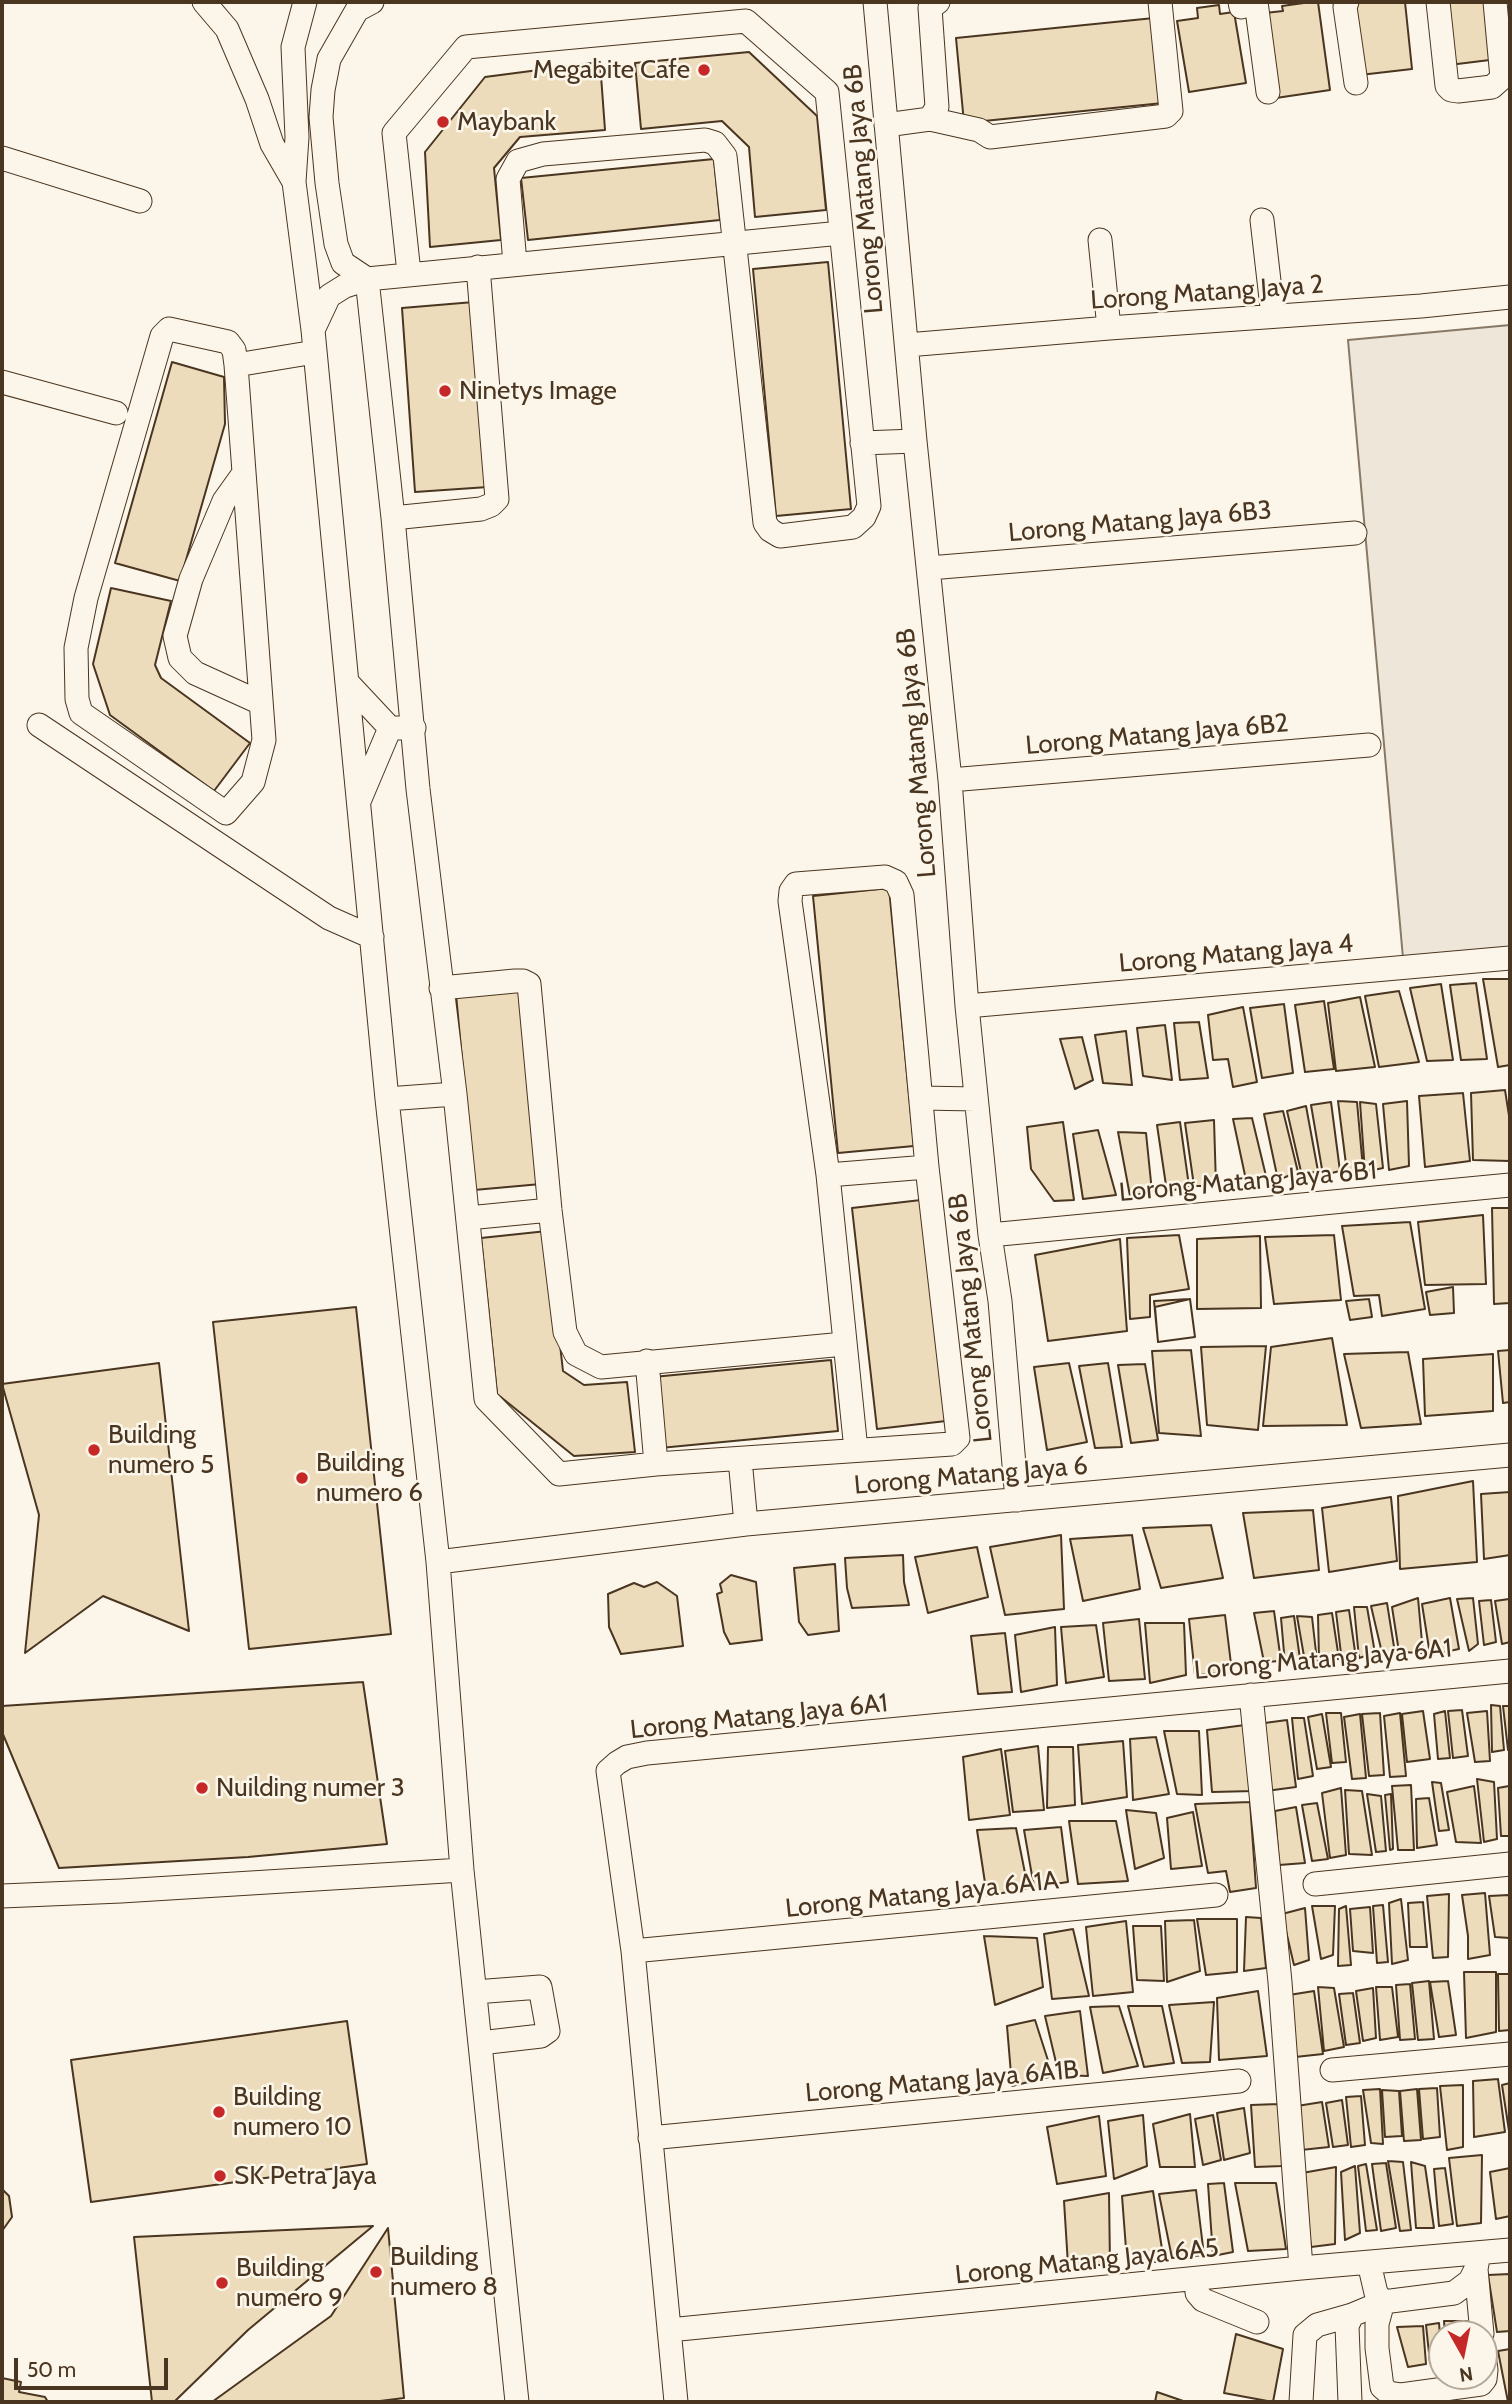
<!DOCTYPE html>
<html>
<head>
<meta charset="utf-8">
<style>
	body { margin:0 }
	#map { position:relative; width:1512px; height:2404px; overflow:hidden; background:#fbf6e9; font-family:Cabin,sans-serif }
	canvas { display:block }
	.frame { position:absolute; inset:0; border:4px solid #4a3520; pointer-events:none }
	.north { position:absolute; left:1428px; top:2320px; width:70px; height:70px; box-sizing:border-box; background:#fbf6e9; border:2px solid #b4a999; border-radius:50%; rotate:171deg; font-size:19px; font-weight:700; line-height:28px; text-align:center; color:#4a3520 }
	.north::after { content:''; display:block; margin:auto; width:24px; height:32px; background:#c62828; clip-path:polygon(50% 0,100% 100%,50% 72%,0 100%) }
	.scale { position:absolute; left:14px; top:2358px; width:154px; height:32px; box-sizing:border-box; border:4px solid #4a3520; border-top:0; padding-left:9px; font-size:21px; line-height:24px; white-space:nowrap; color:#4a3520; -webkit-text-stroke:5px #fbf6e9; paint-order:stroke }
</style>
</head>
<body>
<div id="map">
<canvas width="1512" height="2404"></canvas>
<div class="frame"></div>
<div class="north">N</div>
<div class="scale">50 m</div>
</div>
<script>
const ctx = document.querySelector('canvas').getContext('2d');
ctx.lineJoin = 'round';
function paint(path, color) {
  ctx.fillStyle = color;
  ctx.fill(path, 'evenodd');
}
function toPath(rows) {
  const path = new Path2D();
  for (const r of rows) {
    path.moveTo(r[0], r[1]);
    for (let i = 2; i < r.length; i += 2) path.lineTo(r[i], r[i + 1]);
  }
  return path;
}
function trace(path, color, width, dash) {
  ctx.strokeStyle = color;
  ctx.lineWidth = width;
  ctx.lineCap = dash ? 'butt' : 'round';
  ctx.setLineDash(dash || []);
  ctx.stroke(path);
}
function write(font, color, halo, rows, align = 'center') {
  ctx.font = font + ' Cabin,sans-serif';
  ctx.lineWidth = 5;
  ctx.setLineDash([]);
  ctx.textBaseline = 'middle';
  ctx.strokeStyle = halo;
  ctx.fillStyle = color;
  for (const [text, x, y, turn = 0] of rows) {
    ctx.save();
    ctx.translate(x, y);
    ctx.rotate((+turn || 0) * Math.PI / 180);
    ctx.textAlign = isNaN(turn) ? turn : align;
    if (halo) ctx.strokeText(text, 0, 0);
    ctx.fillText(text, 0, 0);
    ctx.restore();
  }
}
const green = toPath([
	[1510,325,1510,948,1403,958,1348,340,1510,325]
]);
paint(green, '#ede6d9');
trace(green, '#887966', 2);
const building = toPath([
	[1311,2,1318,2,1330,90,1276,98,1265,13,1283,11,1282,6,1311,2],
	[1405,2,1412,69,1360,75,1352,3,1405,2],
	[1441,2,1491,2,1498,59,1449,65,1441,2],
	[1219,5,1220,14,1234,12,1246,83,1189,92,1177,21,1198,18,1197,8,1219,5],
	[1154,18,1163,103,964,123,956,38,1154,18],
	[749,52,817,116,826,210,755,217,749,147,722,121,641,129,635,63,749,52],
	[600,62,605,130,520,137,494,168,501,240,430,247,425,152,485,77,600,62],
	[714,159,720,220,528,240,521,178,714,159],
	[828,262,851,509,776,516,753,269,828,262],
	[474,302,488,487,415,492,402,308,474,302],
	[172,362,224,377,225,424,180,581,115,563,172,362],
	[111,588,171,601,155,665,161,678,250,743,214,791,110,715,93,664,111,588],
	[889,888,914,1146,838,1153,813,896,889,888],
	[1483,979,1510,979,1510,1065,1498,1067,1483,979],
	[1476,983,1487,1059,1461,1060,1450,985,1476,983],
	[1441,984,1453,1060,1427,1061,1410,988,1441,984],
	[523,988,541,1184,474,1190,456,994,523,988],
	[1399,991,1419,1062,1379,1067,1365,996,1399,991],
	[1360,997,1375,1067,1336,1071,1328,1003,1360,997],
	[1324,1001,1334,1069,1305,1072,1295,1005,1324,1001],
	[1284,1004,1293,1073,1262,1078,1250,1008,1284,1004],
	[1243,1007,1257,1082,1233,1087,1228,1059,1213,1060,1208,1015,1243,1007],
	[1199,1022,1208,1078,1180,1080,1174,1023,1199,1022],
	[1165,1025,1172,1080,1143,1076,1137,1028,1165,1025],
	[1126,1031,1132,1085,1103,1083,1095,1035,1126,1031],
	[1082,1037,1093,1080,1075,1089,1060,1039,1082,1037],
	[1505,1090,1510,1122,1510,1161,1473,1160,1471,1093,1505,1090],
	[1463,1093,1470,1161,1425,1167,1419,1096,1463,1093],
	[1338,1101,1357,1102,1363,1169,1347,1172,1338,1101],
	[1407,1101,1409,1166,1389,1170,1383,1104,1407,1101],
	[1331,1102,1340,1171,1323,1175,1311,1105,1331,1102],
	[1360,1102,1376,1104,1383,1168,1365,1172,1360,1102],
	[1306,1106,1318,1171,1302,1176,1287,1111,1306,1106],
	[1283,1111,1298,1172,1278,1180,1264,1114,1283,1111],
	[1252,1118,1266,1176,1246,1180,1233,1119,1252,1118],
	[1214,1120,1216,1186,1194,1186,1185,1123,1214,1120],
	[1063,1122,1074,1200,1054,1201,1031,1169,1027,1127,1063,1122],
	[1180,1122,1189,1186,1167,1192,1157,1125,1180,1122],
	[1098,1130,1116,1195,1083,1199,1073,1134,1098,1130],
	[1118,1132,1146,1133,1152,1192,1130,1196,1118,1132],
	[921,1200,946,1421,877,1429,852,1208,921,1200],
	[1492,1208,1510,1208,1510,1303,1494,1304,1492,1208],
	[1483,1215,1486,1284,1425,1285,1418,1222,1483,1215],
	[1410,1222,1425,1309,1382,1316,1379,1295,1354,1296,1342,1226,1410,1222],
	[547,1231,563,1371,584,1385,627,1382,635,1452,574,1456,497,1394,481,1238,547,1231],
	[1179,1235,1189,1289,1150,1295,1150,1317,1130,1319,1127,1238,1179,1235],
	[1334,1235,1341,1300,1274,1304,1265,1237,1334,1235],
	[1260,1236,1261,1308,1197,1309,1197,1239,1260,1236],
	[1120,1239,1127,1331,1048,1341,1035,1255,1120,1239],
	[1453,1287,1454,1313,1430,1315,1426,1292,1453,1287],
	[1190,1299,1195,1337,1158,1342,1154,1301,1190,1299],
	[1190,1299,1195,1337,1158,1342,1155,1307,1190,1299],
	[1369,1299,1372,1317,1350,1320,1346,1301,1369,1299],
	[356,1307,391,1634,249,1649,213,1322,356,1307],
	[1332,1338,1347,1425,1263,1426,1271,1347,1332,1338],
	[1266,1346,1258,1430,1207,1425,1201,1347,1266,1346],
	[1191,1350,1201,1436,1159,1433,1152,1351,1191,1350],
	[1510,1350,1510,1402,1503,1403,1498,1351,1510,1350],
	[1408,1352,1421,1424,1361,1428,1344,1354,1408,1352],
	[1493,1354,1493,1411,1425,1416,1423,1359,1493,1354],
	[831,1360,838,1431,660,1448,653,1377,831,1360],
	[159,1363,189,1631,103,1596,25,1653,39,1515,2,1384,159,1363],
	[1069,1363,1087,1442,1047,1450,1034,1367,1069,1363],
	[1108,1363,1122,1447,1095,1448,1079,1366,1108,1363],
	[1145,1364,1158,1440,1131,1443,1118,1365,1145,1364],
	[1473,1481,1477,1562,1400,1569,1398,1496,1473,1481],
	[1510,1492,1510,1555,1484,1559,1481,1494,1510,1492],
	[1391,1497,1397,1561,1329,1572,1322,1508,1391,1497],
	[1313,1510,1319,1570,1254,1578,1243,1513,1313,1510],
	[1211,1525,1223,1578,1161,1588,1143,1528,1211,1525],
	[1061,1535,1064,1609,1005,1615,990,1547,1061,1535],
	[1132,1535,1140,1589,1083,1601,1070,1539,1132,1535],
	[977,1547,988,1597,928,1613,915,1557,977,1547],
	[903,1555,904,1582,909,1605,852,1608,847,1588,845,1558,903,1555],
	[835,1564,839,1631,808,1635,799,1622,794,1568,835,1564],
	[731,1575,756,1582,762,1640,730,1644,724,1632,717,1594,722,1592,720,1584,731,1575],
	[657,1582,677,1596,683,1646,621,1654,609,1627,608,1594,634,1583,644,1587,657,1582],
	[1418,1598,1423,1653,1399,1652,1392,1607,1418,1598],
	[1450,1598,1459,1649,1430,1655,1422,1604,1450,1598],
	[1473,1598,1478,1644,1469,1651,1457,1599,1473,1598],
	[1509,1599,1510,1642,1502,1644,1495,1601,1509,1599],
	[1491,1600,1496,1642,1484,1645,1479,1601,1491,1600],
	[1387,1603,1395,1653,1382,1653,1371,1606,1387,1603],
	[1354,1607,1367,1607,1375,1653,1359,1658,1354,1607],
	[1349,1610,1356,1658,1342,1662,1336,1612,1349,1610],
	[1274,1611,1281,1661,1264,1662,1254,1613,1274,1611],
	[1332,1613,1339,1659,1319,1659,1318,1615,1332,1613],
	[1225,1615,1232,1672,1195,1675,1189,1619,1225,1615],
	[1294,1616,1300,1659,1285,1664,1281,1618,1294,1616],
	[1297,1616,1312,1617,1317,1661,1305,1662,1297,1616],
	[1139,1619,1145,1679,1109,1681,1103,1623,1139,1619],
	[1145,1623,1184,1623,1186,1675,1150,1683,1145,1623],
	[1096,1625,1104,1677,1066,1683,1061,1627,1096,1625],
	[1055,1627,1057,1685,1021,1692,1015,1635,1055,1627],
	[1005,1633,1012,1692,978,1694,971,1636,1005,1633],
	[363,1682,387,1844,248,1857,59,1868,2,1732,2,1706,363,1682],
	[1491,1705,1500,1706,1504,1750,1492,1752,1491,1705],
	[1503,1706,1510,1706,1510,1750,1508,1750,1503,1706],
	[1462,1710,1468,1756,1453,1758,1448,1711,1462,1710],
	[1423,1711,1430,1759,1407,1762,1402,1714,1423,1711],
	[1445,1711,1450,1758,1438,1759,1434,1714,1445,1711],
	[1487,1711,1490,1761,1475,1762,1467,1713,1487,1711],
	[1326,1713,1341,1713,1346,1762,1332,1763,1326,1713],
	[1380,1713,1384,1775,1369,1776,1362,1714,1380,1713],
	[1400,1713,1406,1776,1390,1777,1384,1716,1400,1713],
	[1322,1714,1331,1767,1317,1769,1308,1717,1322,1714],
	[1360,1714,1366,1778,1352,1779,1344,1717,1360,1714],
	[1292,1718,1304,1718,1313,1776,1298,1779,1292,1718],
	[1287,1720,1296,1787,1266,1791,1257,1724,1287,1720],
	[1245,1725,1254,1791,1212,1792,1207,1730,1245,1725],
	[1164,1731,1199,1731,1202,1795,1177,1794,1164,1731],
	[1156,1737,1169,1794,1133,1800,1130,1739,1156,1737],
	[1123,1741,1127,1797,1082,1804,1078,1745,1123,1741],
	[1038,1746,1044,1810,1013,1812,1005,1751,1038,1746],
	[1048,1747,1073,1747,1075,1805,1047,1808,1048,1747],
	[1001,1749,1010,1815,969,1820,963,1757,1001,1749],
	[1477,1779,1494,1782,1497,1839,1484,1842,1477,1779],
	[1432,1782,1441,1783,1449,1830,1439,1831,1432,1782],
	[1411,1785,1414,1850,1398,1850,1392,1786,1411,1785],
	[1474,1786,1481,1843,1456,1842,1447,1792,1474,1786],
	[1509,1786,1510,1836,1501,1836,1498,1788,1509,1786],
	[1341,1788,1346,1855,1330,1858,1322,1793,1341,1788],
	[1345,1790,1362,1791,1372,1855,1349,1854,1345,1790],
	[1367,1794,1381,1796,1386,1851,1376,1852,1367,1794],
	[1391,1794,1393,1849,1390,1850,1385,1795,1391,1794],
	[1429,1798,1437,1845,1417,1848,1416,1799,1429,1798],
	[1250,1802,1256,1888,1230,1892,1226,1871,1208,1873,1195,1804,1250,1802],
	[1317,1803,1328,1859,1312,1861,1302,1805,1317,1803],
	[1296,1807,1305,1863,1279,1865,1275,1811,1296,1807],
	[1126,1810,1156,1813,1164,1858,1135,1869,1126,1810],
	[1193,1812,1202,1866,1171,1869,1167,1818,1193,1812],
	[1069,1821,1116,1821,1128,1881,1078,1884,1069,1821],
	[1061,1827,1068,1882,1034,1887,1024,1830,1061,1827],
	[1016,1828,1028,1888,987,1896,977,1830,1016,1828],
	[1485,1893,1490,1955,1468,1959,1468,1936,1462,1895,1485,1893],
	[1449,1894,1448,1957,1433,1958,1427,1896,1449,1894],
	[1509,1895,1510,1938,1495,1937,1489,1896,1509,1895],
	[1401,1899,1408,1960,1392,1964,1389,1903,1401,1899],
	[1423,1902,1427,1947,1410,1947,1408,1903,1423,1902],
	[1383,1905,1388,1962,1377,1963,1373,1906,1383,1905],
	[1312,1906,1335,1906,1333,1955,1321,1959,1312,1906],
	[1346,1906,1351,1965,1338,1966,1339,1909,1346,1906],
	[1370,1907,1373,1953,1353,1951,1350,1909,1370,1907],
	[1305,1908,1309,1960,1294,1965,1282,1914,1305,1908],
	[1246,1917,1261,1918,1266,1968,1244,1971,1246,1917],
	[1197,1919,1237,1919,1237,1972,1206,1975,1197,1919],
	[1194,1920,1200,1971,1167,1982,1165,1921,1194,1920],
	[1126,1921,1133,1992,1093,1996,1086,1927,1126,1921],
	[1133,1926,1161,1926,1164,1981,1137,1980,1133,1926],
	[1073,1929,1089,1996,1052,1999,1044,1934,1073,1929],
	[984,1936,1037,1938,1043,1987,995,2005,984,1936],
	[1464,1972,1496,1972,1496,2032,1466,2038,1464,1972],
	[1498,1974,1510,1974,1510,2030,1499,2031,1498,1974],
	[1429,1981,1434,2039,1418,2040,1412,1983,1429,1981],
	[1448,1981,1456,2035,1439,2037,1430,1982,1448,1981],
	[1410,1984,1415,2039,1400,2040,1396,1985,1410,1984],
	[1318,1987,1334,1988,1344,2047,1324,2051,1318,1987],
	[1376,1987,1392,1987,1398,2037,1380,2040,1376,1987],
	[1373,1988,1376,2038,1363,2041,1356,1991,1373,1988],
	[1258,1991,1267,2056,1219,2060,1217,1998,1258,1991],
	[1314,1991,1323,2054,1295,2057,1289,1995,1314,1991],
	[1353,1993,1360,2043,1346,2045,1339,1994,1353,1993],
	[1214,2002,1210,2062,1182,2063,1169,2005,1214,2002],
	[1119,2006,1138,2066,1103,2073,1090,2007,1119,2006],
	[1128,2006,1162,2006,1174,2063,1144,2067,1128,2006],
	[1080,2011,1088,2076,1059,2075,1045,2016,1080,2011],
	[1035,2020,1053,2076,1012,2086,1007,2026,1035,2020],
	[347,2021,367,2164,91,2202,71,2060,347,2021],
	[1498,2079,1505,2132,1474,2137,1473,2081,1498,2079],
	[1510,2083,1510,2131,1509,2131,1502,2085,1510,2083],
	[1463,2085,1463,2147,1447,2150,1440,2086,1463,2085],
	[1437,2088,1440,2137,1423,2139,1419,2089,1437,2088],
	[1380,2089,1383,2144,1371,2143,1363,2090,1380,2089],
	[1417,2089,1421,2140,1404,2141,1400,2091,1417,2089],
	[1382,2090,1399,2091,1402,2136,1385,2137,1382,2090],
	[1361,2096,1365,2145,1351,2147,1346,2097,1361,2096],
	[1342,2100,1348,2145,1333,2147,1326,2103,1342,2100],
	[1322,2102,1329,2147,1301,2150,1297,2106,1322,2102],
	[1279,2104,1283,2166,1255,2167,1251,2105,1279,2104],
	[1244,2108,1250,2153,1224,2160,1217,2113,1244,2108],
	[1190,2114,1195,2167,1160,2167,1153,2124,1190,2114],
	[1143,2115,1147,2166,1114,2179,1108,2121,1143,2115],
	[1213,2115,1221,2160,1203,2165,1195,2119,1213,2115],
	[1099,2116,1106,2176,1057,2184,1047,2127,1099,2116],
	[1482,2155,1481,2223,1457,2226,1449,2158,1482,2155],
	[1388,2161,1403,2162,1411,2230,1400,2231,1388,2161],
	[1411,2162,1425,2166,1434,2228,1416,2228,1411,2162],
	[1386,2163,1396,2228,1381,2231,1372,2164,1386,2163],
	[1366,2164,1377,2230,1366,2231,1358,2166,1366,2164],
	[1355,2166,1360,2233,1345,2240,1341,2172,1355,2166],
	[1336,2167,1335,2244,1311,2247,1302,2173,1336,2167],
	[1445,2168,1453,2224,1439,2226,1434,2169,1445,2168],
	[1510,2168,1510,2216,1496,2219,1490,2172,1510,2168],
	[1224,2183,1233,2252,1213,2256,1208,2184,1224,2183],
	[1235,2183,1276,2183,1286,2249,1248,2251,1235,2183],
	[2,2189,9,2196,12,2217,2,2231,2,2189],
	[1196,2190,1204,2255,1172,2258,1159,2194,1196,2190],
	[1153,2191,1164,2262,1127,2262,1122,2196,1153,2191],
	[1109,2193,1110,2265,1068,2265,1064,2201,1109,2193],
	[373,2226,248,2330,174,2402,152,2402,134,2237,373,2226],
	[388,2228,404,2398,372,2402,212,2402,331,2316,388,2228],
	[1510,2274,1510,2331,1497,2332,1488,2275,1510,2274],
	[1444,2321,1467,2321,1468,2334,1445,2334,1444,2321],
	[1439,2323,1442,2360,1430,2363,1426,2325,1439,2323],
	[1423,2326,1426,2364,1408,2367,1397,2327,1423,2326],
	[1236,2334,1283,2349,1273,2402,1224,2393,1236,2334],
	[1510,2349,1510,2402,1508,2402,1498,2351,1510,2349],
	[2,2378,21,2382,19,2392,45,2397,48,2402,2,2402,2,2378],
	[1157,2392,1186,2402,1155,2402,1157,2392]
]);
paint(building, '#ecdcbc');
trace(building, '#4a3520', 2);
const minor = toPath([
	[204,2,227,29,257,99,272,144,294,182],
	[305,2,293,47,297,137,294,182,313,330,387,1099,438,1562,462,1870,517,2402],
	[875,2,915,441,950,780,967,1006,990,1235,1000,1301,1017,1500],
	[1240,2,1241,7],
	[1256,2,1268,92],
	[1347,2,1345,7,1356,83],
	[1438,2,1447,86,1451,90,1458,91,1492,87,1502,78,1495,2],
	[930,119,979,130,990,137,1166,116,1171,111,1160,2],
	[886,125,930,119,937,107,930,8,938,2],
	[2,158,140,201],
	[1262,220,1273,316],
	[1100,240,1109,328],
	[409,273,394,133,466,47,746,21,827,92,869,506,864,517,853,527,780,536,770,530,765,523,725,156,715,143,705,140,543,154,518,161,508,179,515,264],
	[367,279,393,518,418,789,455,1094,486,1399,559,1474,656,1464,952,1444,958,1438,927,1167,902,895,896,882,885,877,796,884,791,891,790,901,828,1175,856,1450],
	[367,279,343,263,336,244,327,183,321,117,323,90,329,59,357,10,372,2],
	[313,330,329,296,345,286,367,279,841,233],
	[907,345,1109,328,1421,306,1510,297],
	[236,365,234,350,228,342,169,329,162,336,86,598,76,648,77,699,81,713,226,813,253,782,264,740,236,365,315,352],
	[2,382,116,413],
	[862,443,915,441],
	[244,473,224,501,191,579,175,636,180,658,195,673,261,703],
	[393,518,481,509,491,505,497,499,478,267],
	[929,568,1355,533],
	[347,682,390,728,414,728],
	[39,725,329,918,372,937],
	[950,780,1369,745],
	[360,799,390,728],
	[441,988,515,981,523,981,529,984,550,1210,565,1332,576,1354,601,1367,844,1344],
	[967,1006,1510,958],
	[921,1098,976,1099],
	[387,1099,455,1094],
	[828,1175,927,1167],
	[468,1218,550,1210],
	[990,1235,1510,1185],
	[647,1361,656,1464],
	[740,1459,746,1524],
	[438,1562,746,1524,1510,1455],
	[1251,1695,1280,1982,1301,2268],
	[1315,1884,1510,1864],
	[2,1896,121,1891,462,1870],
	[633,1951,1216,1895],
	[475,1992,540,1987,548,2031,541,2036,480,2043],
	[1332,2070,1510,2054],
	[650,2138,1239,2081],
	[1369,2263,1376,2293,1383,2302],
	[1476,2269,1482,2334],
	[1197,2280,1197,2293,1203,2300,1257,2322],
	[1383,2302,1377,2324,1377,2348,1382,2387,1389,2393,1401,2395,1481,2384,1485,2379,1486,2370,1484,2355],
	[669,2330,1301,2268,1510,2250],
	[676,2402,633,1951,608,1771,617,1763,627,1757,647,1753,1510,1671],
	[1301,2402,1305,2335,1317,2325,1352,2315],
	[1350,2402,1347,2326,1352,2315,1383,2302,1454,2293,1470,2281,1476,2269,1479,2253]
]);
trace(minor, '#4a3520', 25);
trace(minor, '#fbf6e9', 23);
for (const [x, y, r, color] of [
	[704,70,7,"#c62828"],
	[443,122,7,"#c62828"],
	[445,391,7,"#c62828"],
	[94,1450,7,"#c62828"],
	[302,1478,7,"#c62828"],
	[202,1788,7,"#c62828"],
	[219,2112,7,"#c62828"],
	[220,2176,7,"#c62828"],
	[376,2272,7,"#c62828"],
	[222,2283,7,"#c62828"]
]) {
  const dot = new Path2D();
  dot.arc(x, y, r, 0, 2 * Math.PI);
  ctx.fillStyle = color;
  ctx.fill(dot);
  trace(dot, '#fbf6e9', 2.5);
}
write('26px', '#4a3520', '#fbf6e9', [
	["Megabite Cafe",690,70,"right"],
	["Maybank",457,122],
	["Ninetys Image",459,391],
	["Building",108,1435],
	["numero 5",108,1465],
	["Building",316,1463],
	["numero 6",316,1493],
	["Nuilding numer 3",216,1788],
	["Building",233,2097],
	["numero 10",233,2127],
	["SK Petra Jaya",234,2176],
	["Building",390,2257],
	["numero 8",390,2287],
	["Building",236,2268],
	["numero 9",236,2298]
], 'left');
write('26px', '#4a3520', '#fbf6e9', [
	["Lorong Matang Jaya 6B",864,189,-95],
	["Lorong Matang Jaya 2",1207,293,-4],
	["Lorong Matang Jaya 6B3",1140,522,-5],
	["Lorong Matang Jaya 6B2",1157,735,-5],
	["Lorong Matang Jaya 6B",917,753,-95],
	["Lorong Matang Jaya 4",1236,954,-5],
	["Lorong Matang Jaya 6B1",1248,1182,-5],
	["Lorong Matang Jaya 6B",971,1318,-96],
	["Lorong Matang Jaya 6",971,1476,-5],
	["Lorong Matang Jaya 6A1",1323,1660,-5],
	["Lorong Matang Jaya 6A1",759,1717,-6],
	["Lorong Matang Jaya 6A1A",922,1895,-6],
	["Lorong Matang Jaya 6A1B",942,2082,-5],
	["Lorong Matang Jaya 6A5",1087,2262,-6]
]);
</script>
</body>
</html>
